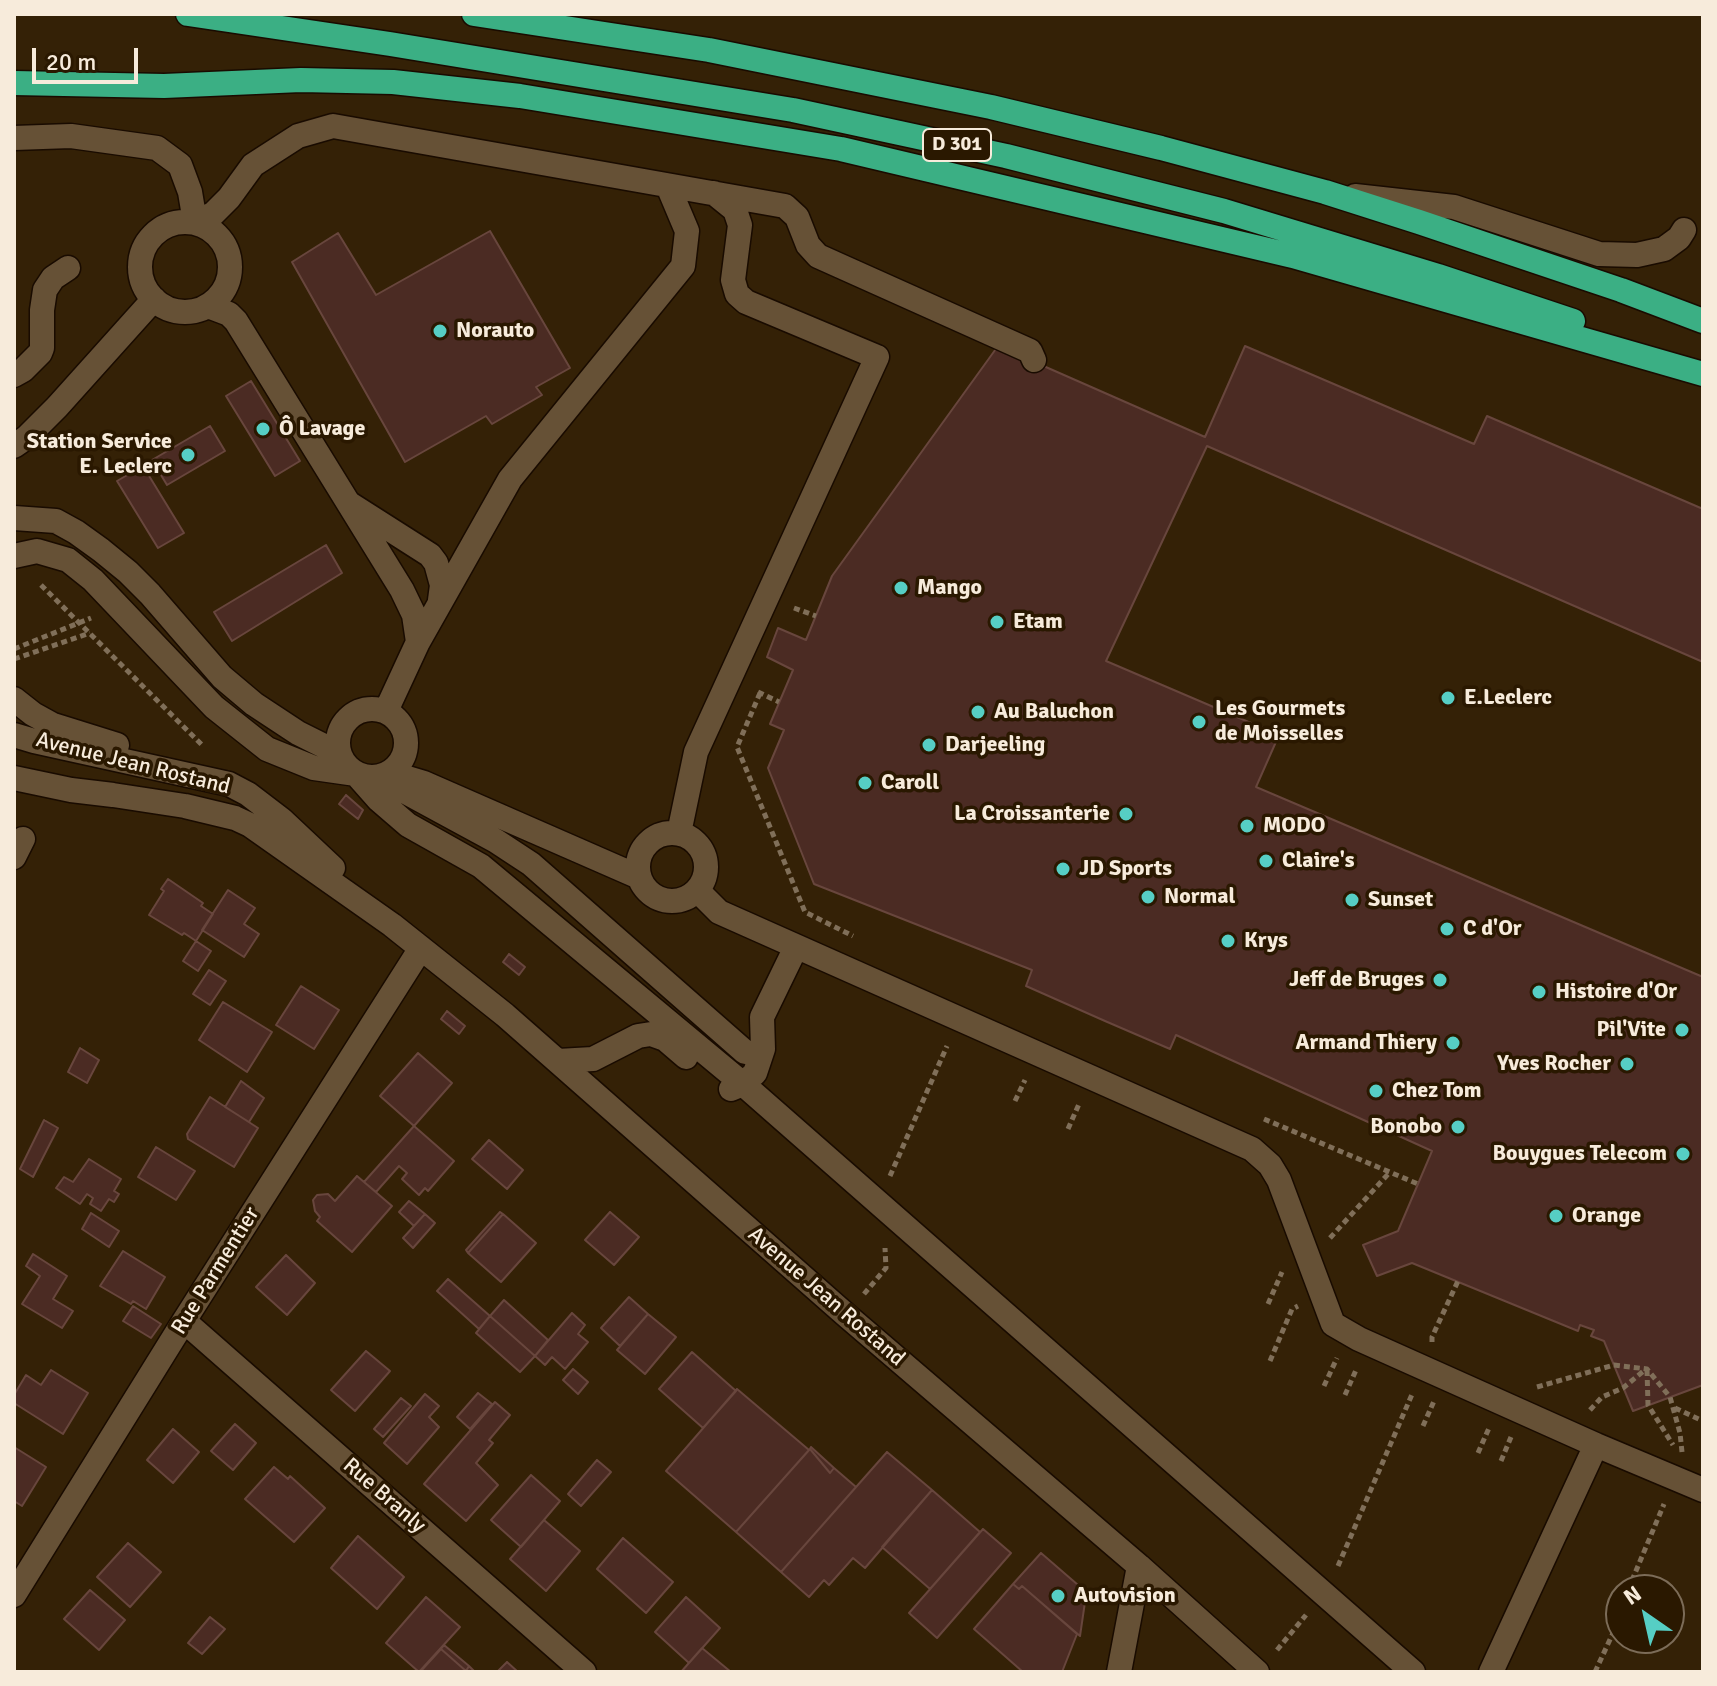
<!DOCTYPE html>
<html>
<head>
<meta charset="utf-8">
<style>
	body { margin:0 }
	#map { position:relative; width:1717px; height:1686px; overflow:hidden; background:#342106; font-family:Signika,sans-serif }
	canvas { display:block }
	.frame { position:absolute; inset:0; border:16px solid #f7ebdb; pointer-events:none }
	.north { position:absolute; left:1605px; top:1574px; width:80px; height:80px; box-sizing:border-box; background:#2a1800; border:2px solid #7c6c58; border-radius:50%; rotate:326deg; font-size:22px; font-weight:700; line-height:32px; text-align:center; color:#f7ebdb }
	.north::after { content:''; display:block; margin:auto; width:28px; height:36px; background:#56cec4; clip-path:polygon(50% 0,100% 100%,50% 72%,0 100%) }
	.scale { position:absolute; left:32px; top:48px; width:106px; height:36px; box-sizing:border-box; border:4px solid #f7ebdb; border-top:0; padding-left:10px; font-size:24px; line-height:28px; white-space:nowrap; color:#f7ebdb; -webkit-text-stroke:6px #2a1800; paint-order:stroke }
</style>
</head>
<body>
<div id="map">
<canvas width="1717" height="1686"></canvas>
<div class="frame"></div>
<div class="north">N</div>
<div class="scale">20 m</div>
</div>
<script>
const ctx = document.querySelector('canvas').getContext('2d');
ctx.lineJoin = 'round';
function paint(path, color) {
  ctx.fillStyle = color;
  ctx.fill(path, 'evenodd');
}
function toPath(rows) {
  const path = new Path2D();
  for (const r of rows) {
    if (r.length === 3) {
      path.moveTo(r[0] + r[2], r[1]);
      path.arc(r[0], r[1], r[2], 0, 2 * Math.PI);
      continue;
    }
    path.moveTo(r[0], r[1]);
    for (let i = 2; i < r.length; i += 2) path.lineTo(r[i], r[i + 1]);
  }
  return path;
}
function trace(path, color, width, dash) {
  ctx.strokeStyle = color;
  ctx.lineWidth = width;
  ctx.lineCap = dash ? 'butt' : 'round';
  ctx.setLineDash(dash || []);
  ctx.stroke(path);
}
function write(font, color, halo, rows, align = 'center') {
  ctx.font = font + ' Signika,sans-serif';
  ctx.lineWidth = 7;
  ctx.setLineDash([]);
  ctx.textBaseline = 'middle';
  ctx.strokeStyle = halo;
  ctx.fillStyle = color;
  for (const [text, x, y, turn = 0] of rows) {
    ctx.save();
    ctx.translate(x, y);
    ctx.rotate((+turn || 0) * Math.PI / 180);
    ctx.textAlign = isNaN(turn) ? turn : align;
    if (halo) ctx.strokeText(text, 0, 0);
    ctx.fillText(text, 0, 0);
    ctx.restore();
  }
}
const building = toPath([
	[490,231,570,368,536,387,542,395,492,424,486,416,405,462,292,262,338,233,376,295,490,231],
	[998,346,1205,437,1245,346,1474,444,1487,416,1703,509,1703,1385,1633,1411,1604,1341,1591,1336,1594,1330,1580,1325,1578,1331,1412,1263,1377,1276,1363,1245,1398,1231,1432,1151,1176,1035,1170,1049,1105,1021,1026,986,1032,970,814,884,768,768,784,730,770,724,793,670,767,657,778,628,806,640,832,576,998,346],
	[251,381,300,461,275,476,226,396,251,381],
	[210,426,225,451,167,485,152,460,210,426],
	[1207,446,1703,662,1703,977,1256,787,1279,735,1106,661,1207,446],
	[143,466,184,533,158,548,117,481,143,466],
	[326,545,342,573,232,641,214,612,326,545],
	[346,795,363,810,358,819,339,804,346,795],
	[168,879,203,903,201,906,213,914,196,941,184,933,182,935,149,915,164,891,161,889,168,879],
	[228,890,255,908,244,924,259,934,244,957,202,930,228,890],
	[196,941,211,951,198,971,183,961,196,941],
	[509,954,525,967,519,975,503,962,509,954],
	[209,970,226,981,210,1005,193,994,209,970],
	[301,986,339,1010,314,1049,276,1025,301,986],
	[223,1002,272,1032,247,1072,199,1040,223,1002],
	[447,1011,465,1026,459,1034,441,1019,447,1011],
	[80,1048,99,1060,87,1083,68,1072,80,1048],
	[418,1053,452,1083,414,1126,380,1096,418,1053],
	[241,1081,264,1098,249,1122,225,1107,241,1081],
	[210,1097,258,1128,234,1167,188,1139,187,1134,210,1097],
	[44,1120,58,1128,33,1177,20,1169,44,1120],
	[414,1126,454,1161,428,1191,425,1188,419,1195,402,1179,407,1173,399,1166,376,1192,364,1182,414,1126],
	[489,1140,523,1170,507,1189,472,1159,489,1140],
	[156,1147,195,1171,176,1200,138,1177,156,1147],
	[89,1159,121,1179,114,1191,119,1194,114,1202,109,1199,101,1211,90,1204,93,1198,87,1194,80,1204,56,1188,64,1177,73,1182,89,1159],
	[357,1176,392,1206,352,1252,317,1221,320,1217,315,1211,313,1200,317,1195,328,1194,335,1201,357,1176],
	[409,1201,425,1214,414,1226,399,1212,409,1201],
	[500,1212,503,1214,468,1253,466,1250,500,1212],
	[610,1212,639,1237,614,1265,585,1240,610,1212],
	[91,1213,119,1231,109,1247,82,1229,91,1213],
	[425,1214,435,1223,413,1248,403,1238,425,1214],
	[503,1214,536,1243,501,1282,468,1253,503,1214],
	[123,1251,165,1277,146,1309,133,1301,131,1304,100,1286,123,1251],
	[33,1254,67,1276,53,1299,73,1311,62,1328,22,1304,40,1276,26,1266,33,1254],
	[286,1255,315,1283,287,1315,256,1287,286,1255],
	[448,1279,490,1316,479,1329,437,1291,448,1279],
	[629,1297,648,1314,620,1346,601,1328,629,1297],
	[504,1300,548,1340,535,1356,490,1316,504,1300],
	[133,1306,161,1324,151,1338,123,1321,133,1306],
	[572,1313,585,1325,578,1334,588,1342,565,1369,552,1357,545,1365,535,1356,572,1313],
	[648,1314,676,1337,645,1374,617,1350,648,1314],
	[490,1316,535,1356,520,1372,476,1333,490,1316],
	[366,1351,390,1371,355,1411,331,1390,366,1351],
	[692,1352,736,1391,703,1428,659,1389,692,1352],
	[573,1369,588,1382,578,1394,563,1380,573,1369],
	[51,1370,88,1393,63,1434,14,1403,14,1395,26,1375,41,1385,51,1370],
	[737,1389,809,1450,736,1532,666,1471,737,1389],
	[478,1393,492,1404,470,1429,457,1417,478,1393],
	[425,1394,439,1406,429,1417,439,1427,407,1464,384,1443,425,1394],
	[401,1398,411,1406,383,1437,374,1429,401,1398],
	[495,1402,510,1415,489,1440,493,1443,476,1463,498,1485,466,1521,424,1484,495,1402],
	[235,1424,256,1443,233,1470,211,1451,235,1424],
	[173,1429,199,1452,173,1483,147,1460,173,1429],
	[14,1447,46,1467,22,1506,14,1501,14,1447],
	[811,1447,834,1468,830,1473,810,1449,811,1447],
	[810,1449,830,1473,834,1468,856,1487,781,1572,736,1532,810,1449],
	[887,1452,932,1490,865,1568,853,1558,829,1585,824,1580,809,1597,781,1572,887,1452],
	[597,1460,611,1472,581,1506,568,1494,597,1460],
	[274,1467,288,1479,290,1476,325,1508,294,1542,245,1499,274,1467],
	[531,1475,560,1501,521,1547,491,1520,531,1475],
	[932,1490,980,1532,930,1589,882,1547,932,1490],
	[544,1520,580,1551,546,1591,510,1559,544,1520],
	[983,1529,1011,1553,937,1638,909,1613,983,1529],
	[358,1536,404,1577,377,1609,331,1568,358,1536],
	[623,1538,673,1582,646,1613,597,1569,623,1538],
	[128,1543,161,1572,130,1607,97,1577,128,1543],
	[1041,1553,1078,1585,1085,1602,1080,1636,1022,1586,1019,1589,1013,1584,1041,1553],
	[1013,1584,1019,1589,1022,1586,1077,1634,1062,1672,1023,1672,974,1629,1013,1584],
	[90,1590,125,1620,99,1650,64,1619,90,1590],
	[426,1597,460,1627,419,1672,386,1643,426,1597],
	[686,1597,720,1628,689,1663,655,1632,686,1597],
	[210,1617,225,1629,202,1654,188,1643,210,1617],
	[444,1645,469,1666,466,1671,441,1649,444,1645],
	[702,1648,731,1672,681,1672,702,1648],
	[441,1649,466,1671,469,1666,475,1672,420,1672,441,1649],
	[507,1662,518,1672,497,1672,507,1662]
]);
paint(building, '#4b2b23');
trace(building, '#68463d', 2);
const minor = toPath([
	[14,138,71,136,157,148,180,165,190,192,195,222,213,214,229,198,253,165,298,136,333,126,785,206,797,217,808,245,818,256,1030,351,1034,360],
	[1355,196,1454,207,1599,254,1637,255,1664,249,1679,238,1684,230],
	[185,267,45],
	[208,306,229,314,236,321,402,590,414,615,418,642,386,711],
	[14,375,23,370,40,353,42,348,42,310,45,290,53,278,68,268],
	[14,446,27,437,57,407,154,299],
	[350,504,430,555,436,563,442,585,440,600],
	[14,518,56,521,76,532,101,550,128,572,150,594,222,677,254,704,298,733,326,747,341,759],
	[14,556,37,551,68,560,93,580,214,707,267,749,314,768,356,774,379,800,408,825,481,866,743,1084,1413,1672],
	[418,642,510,479,683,266,687,231,668,186],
	[14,699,33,714,53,725,117,745],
	[372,743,34],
	[14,735,34,741,229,784,248,794,282,820,333,868],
	[394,774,424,783,639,877],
	[378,777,496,841,531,864,745,1052],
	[14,778,71,790,113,795,185,806,235,818,250,825,392,925,505,1015,846,1315,1139,1566,1257,1672],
	[672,867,34],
	[679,833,696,752,877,357,746,302,737,294,733,280,740,225,735,210,714,193],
	[14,857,23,839],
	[697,890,719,912,1252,1149,1270,1165,1279,1180,1333,1324,1359,1339,1596,1445,1491,1672],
	[558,1061,593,1059,638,1036,651,1034,665,1039,686,1057],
	[731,1089,743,1084,755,1073,763,1049,762,1017,796,947],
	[184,1321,584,1672],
	[1596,1445,1703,1490],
	[14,1595,184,1321,421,948],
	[1119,1672,1139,1566]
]);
const highway = toPath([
	[188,14,390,44,793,110,1006,156,1224,211,1438,276,1573,321],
	[474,14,709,50,991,107,1161,148,1325,192,1419,222,1621,290,1703,321],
	[14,83,164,86,301,80,393,82,520,96,841,149,1293,256,1703,374]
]);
trace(minor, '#190b00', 27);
trace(highway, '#190b00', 27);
trace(toPath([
	[41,585,204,747],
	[794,608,816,616],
	[14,649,91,618],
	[14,659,90,633],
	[758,692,779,702],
	[760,693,737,747,805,912,853,936],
	[1015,1101,1025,1080],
	[1264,1119,1418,1184],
	[1068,1129,1079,1104],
	[890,1176,947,1046],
	[1330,1238,1390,1172],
	[864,1294,886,1268,885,1248],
	[1268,1304,1282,1272],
	[1432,1342,1432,1337,1458,1281],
	[1270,1361,1292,1309,1298,1306],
	[1647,1370,1648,1405,1673,1445],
	[1324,1386,1337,1358],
	[1537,1387,1614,1365,1647,1369,1670,1397,1680,1433,1682,1452],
	[1345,1395,1356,1370],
	[1675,1408,1703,1421],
	[1590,1410,1602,1397,1623,1388,1646,1369],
	[1423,1426,1434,1401],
	[1478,1453,1489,1428],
	[1501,1461,1511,1437],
	[1338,1566,1413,1392],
	[1628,1590,1664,1504],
	[1277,1650,1306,1615],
	[1595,1672,1613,1633,1612,1626,1621,1606]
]), '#806f59', 5, [6, 4]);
trace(minor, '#665136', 24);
trace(highway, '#3baf84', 24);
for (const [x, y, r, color] of [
	[440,331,8,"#56cec4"],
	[263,429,8,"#56cec4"],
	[188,455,8,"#56cec4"],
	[901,588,8,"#56cec4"],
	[997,622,8,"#56cec4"],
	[1448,698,8,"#56cec4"],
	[978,712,8,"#56cec4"],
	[1199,722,8,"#56cec4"],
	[929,745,8,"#56cec4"],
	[865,783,8,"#56cec4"],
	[1126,814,8,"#56cec4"],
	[1247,826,8,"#56cec4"],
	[1266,861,8,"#56cec4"],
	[1063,869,8,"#56cec4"],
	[1148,897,8,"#56cec4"],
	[1352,900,8,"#56cec4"],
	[1447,929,8,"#56cec4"],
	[1228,941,8,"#56cec4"],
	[1440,980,8,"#56cec4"],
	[1539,992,8,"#56cec4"],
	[1682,1030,8,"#56cec4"],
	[1453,1043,8,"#56cec4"],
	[1627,1064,8,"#56cec4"],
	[1376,1091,8,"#56cec4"],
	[1458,1127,8,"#56cec4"],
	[1683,1154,8,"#56cec4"],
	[1556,1216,8,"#56cec4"],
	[1058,1596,8,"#56cec4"]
]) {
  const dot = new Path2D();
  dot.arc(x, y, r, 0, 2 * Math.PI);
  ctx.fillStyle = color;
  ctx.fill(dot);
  trace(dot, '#2a1800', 3);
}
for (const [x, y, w] of [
	[957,145,68]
]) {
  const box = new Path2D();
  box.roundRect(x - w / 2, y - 16, w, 32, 6);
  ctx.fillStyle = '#2a1800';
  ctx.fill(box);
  trace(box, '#f7ebdb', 2);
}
write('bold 20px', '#f7ebdb', null, [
	["D 301",957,145]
]);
write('bold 22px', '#f7ebdb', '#2a1800', [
	["Norauto",456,331],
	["Ô Lavage",279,429],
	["Station Service",172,442,"right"],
	["E. Leclerc",172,467,"right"],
	["Mango",917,588],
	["Etam",1013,622],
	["E.Leclerc",1464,698],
	["Les Gourmets",1215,709],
	["de Moisselles",1215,734],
	["Au Baluchon",994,712],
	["Darjeeling",945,745],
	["Caroll",881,783],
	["La Croissanterie",1110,814,"right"],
	["MODO",1263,826],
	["Claire's",1282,861],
	["JD Sports",1079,869],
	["Normal",1164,897],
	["Sunset",1368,900],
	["C d'Or",1463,929],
	["Krys",1244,941],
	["Jeff de Bruges",1424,980,"right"],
	["Histoire d'Or",1555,992],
	["Pil'Vite",1666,1030,"right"],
	["Armand Thiery",1437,1043,"right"],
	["Yves Rocher",1611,1064,"right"],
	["Chez Tom",1392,1091],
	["Bonobo",1442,1127,"right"],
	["Bouygues Telecom",1667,1154,"right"],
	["Orange",1572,1216],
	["Autovision",1074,1596]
], 'left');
write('22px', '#f7ebdb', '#2a1800', [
	["Avenue Jean Rostand",133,764,14],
	["Rue Parmentier",216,1271,-58],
	["Avenue Jean Rostand",826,1297,41],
	["Rue Branly",384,1496,41]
]);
</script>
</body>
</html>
